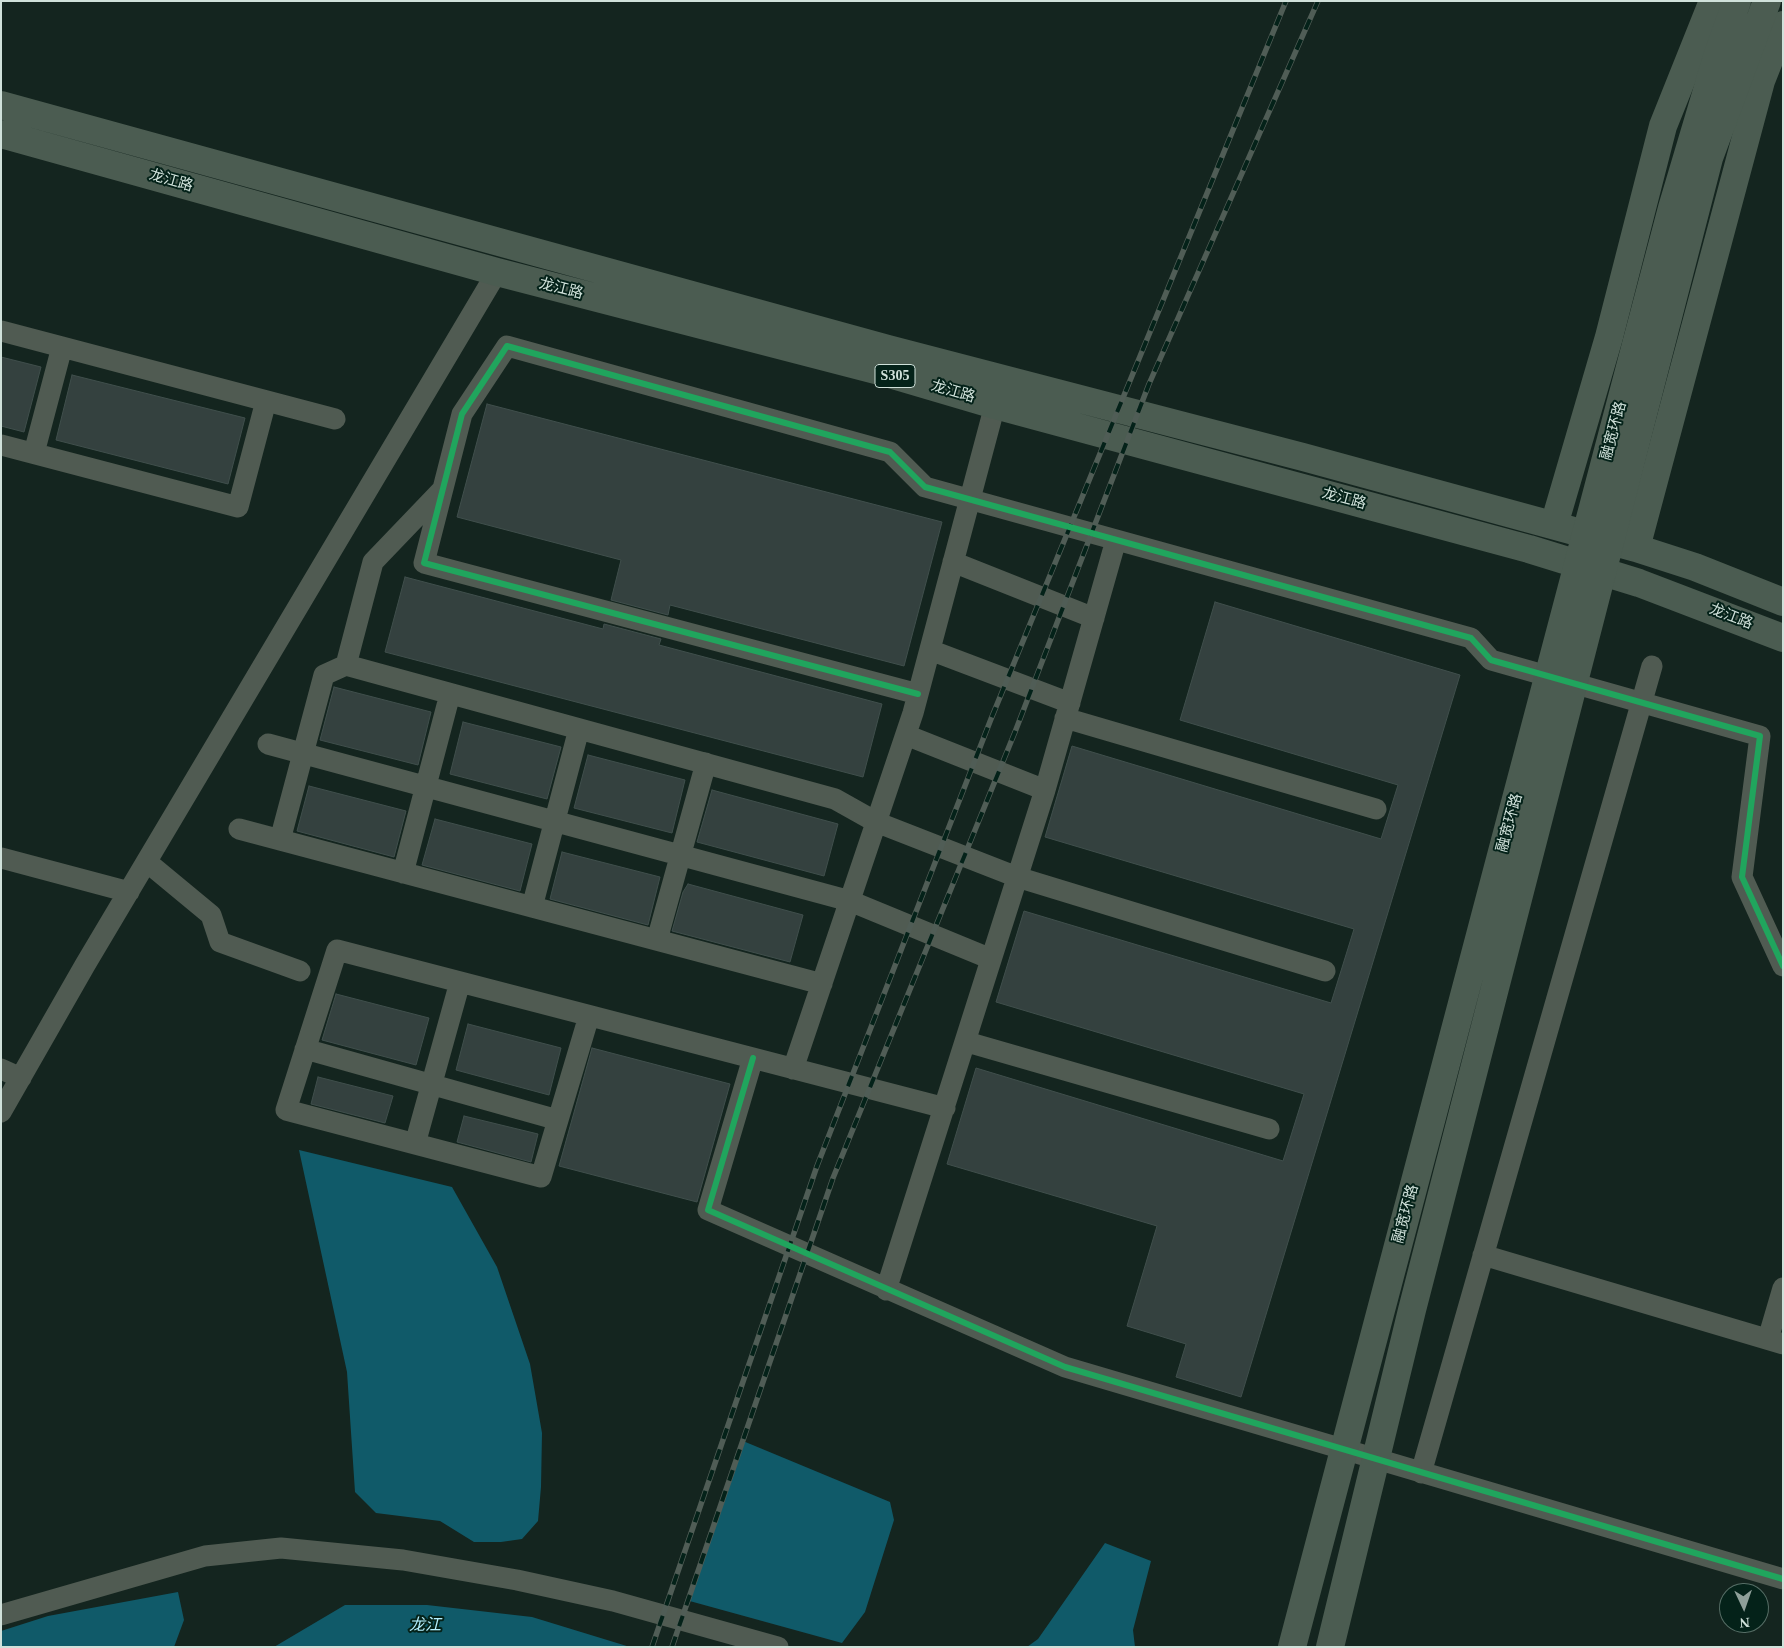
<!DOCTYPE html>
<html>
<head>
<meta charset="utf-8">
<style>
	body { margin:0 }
	#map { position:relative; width:1784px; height:1648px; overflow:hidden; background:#14251f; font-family:"Times New Roman",serif }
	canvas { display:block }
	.frame { position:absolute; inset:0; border:2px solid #d0e1da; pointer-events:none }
	.north { position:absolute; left:1719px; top:1583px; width:50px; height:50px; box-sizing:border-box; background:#042219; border:1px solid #566e66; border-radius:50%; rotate:177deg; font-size:14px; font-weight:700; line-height:20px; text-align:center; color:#d0e1da }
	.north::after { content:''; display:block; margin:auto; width:18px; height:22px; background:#8e9f99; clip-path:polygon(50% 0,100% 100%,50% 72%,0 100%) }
</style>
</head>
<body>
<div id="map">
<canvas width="1784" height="1648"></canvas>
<div class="frame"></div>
<div class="north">N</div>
</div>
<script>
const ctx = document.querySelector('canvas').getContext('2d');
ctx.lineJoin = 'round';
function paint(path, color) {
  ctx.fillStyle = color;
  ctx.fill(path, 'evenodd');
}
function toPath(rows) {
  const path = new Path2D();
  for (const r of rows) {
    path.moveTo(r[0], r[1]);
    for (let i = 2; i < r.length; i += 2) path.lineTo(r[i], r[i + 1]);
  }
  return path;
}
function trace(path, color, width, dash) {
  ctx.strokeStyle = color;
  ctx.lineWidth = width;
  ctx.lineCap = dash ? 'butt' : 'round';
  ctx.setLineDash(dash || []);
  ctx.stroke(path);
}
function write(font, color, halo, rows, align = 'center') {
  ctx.font = font + ' "Times New Roman","Noto Sans SC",serif';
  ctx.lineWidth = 4;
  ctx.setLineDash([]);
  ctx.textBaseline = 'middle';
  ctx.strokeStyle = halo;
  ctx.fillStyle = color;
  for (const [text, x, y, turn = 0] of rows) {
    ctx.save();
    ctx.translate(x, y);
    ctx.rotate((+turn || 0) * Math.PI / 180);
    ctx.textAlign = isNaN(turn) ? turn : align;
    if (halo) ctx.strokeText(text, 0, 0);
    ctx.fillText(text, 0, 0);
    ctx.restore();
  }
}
paint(toPath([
	[299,1150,452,1187,497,1267,530,1364,542,1433,541,1487,538,1521,522,1539,501,1542,474,1542,440,1521,376,1513,355,1492,347,1372],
	[743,1441,890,1502,894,1520,865,1612,842,1643,686,1600],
	[1105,1543,1151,1561,1133,1630,1135,1647,1027,1647,1038,1639],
	[178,1592,184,1620,174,1647,1,1647,1,1631,48,1616],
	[345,1605,427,1605,532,1617,630,1647,274,1647]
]), '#105a69');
const building = toPath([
	[1,357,41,367,24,432,1,426,1,357],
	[72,375,245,418,228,484,56,440,72,375],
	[487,404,942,522,904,666,670,605,668,615,611,600,621,560,457,517,487,404],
	[405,577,603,629,604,624,661,639,659,645,882,704,863,777,385,652,405,577],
	[1215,602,1460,675,1241,1397,1176,1377,1186,1344,1127,1326,1157,1226,947,1164,976,1068,1283,1161,1304,1094,996,1002,1024,911,1331,1003,1354,929,1045,837,1072,746,1381,839,1398,785,1180,720,1215,602],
	[334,687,431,712,418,765,320,740,334,687],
	[463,722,561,747,547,799,450,774,463,722],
	[588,755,685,780,672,833,574,808,588,755],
	[309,786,406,811,394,857,297,831,309,786],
	[712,790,838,824,824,876,697,842,712,790],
	[435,819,532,844,520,891,422,865,435,819],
	[562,852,660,877,648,925,550,899,562,852],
	[688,884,803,915,790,962,672,931,683,892,688,884],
	[336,994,429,1018,416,1065,322,1040,336,994],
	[468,1024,561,1048,549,1095,456,1070,468,1024],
	[592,1048,730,1084,697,1202,559,1166,592,1048],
	[318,1077,393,1096,385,1123,311,1104,318,1077],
	[464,1116,538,1134,531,1162,457,1142,464,1116]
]);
paint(building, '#34413f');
trace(building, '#404f4c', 1);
trace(toPath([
	[1,331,335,419],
	[1,445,238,507,266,401],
	[34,453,62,347],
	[953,562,1094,618],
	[930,650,1070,703],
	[346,665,835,799,876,822,1017,877,1325,971],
	[918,694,424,563,462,414,507,346,890,452,925,487,1471,638,1491,660,1760,736,1742,877,1783,966],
	[1065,718,1376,809],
	[906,735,1045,790],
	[268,744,850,901,991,959],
	[239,829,822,984],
	[280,840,324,675,346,665,373,562,442,490],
	[1,858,129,892],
	[147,862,211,915,220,942,300,971],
	[403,873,450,694],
	[532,907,579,729],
	[657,940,706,763],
	[589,1016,541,1177,286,1110,337,950,945,1108],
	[967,1042,1269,1129],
	[305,1049,558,1120],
	[753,1058,708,1210,1065,1367,1783,1579],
	[1,1069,21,1078],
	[793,1069,913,713,995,405],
	[1,1112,85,965,497,272],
	[415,1144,460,982],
	[1483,1255,1783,1344],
	[886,1290,1045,790,1116,540],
	[1768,1339,1783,1288],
	[1421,1473,1652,666],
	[1,1615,205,1556,281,1548,403,1560,517,1580,613,1601,778,1647]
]), '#505b52', 21);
trace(toPath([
	[1,105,888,349,1303,457,1636,548,1695,567,1783,602],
	[1,134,497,272,883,372,995,405,1529,549,1639,583,1783,638],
	[1554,525,1609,337,1663,126,1713,1],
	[1636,548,1761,81,1783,25]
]), '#4b5c51', 28);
const rail = toPath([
	[652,1647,817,1166,991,719,1286,1],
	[672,1647,833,1178,1015,732,1149,384,1318,1]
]);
trace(rail, '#505d56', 5.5);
trace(rail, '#042219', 4, [11]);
trace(toPath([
	[1292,1647,1672,208,1717,57,1737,1],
	[1330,1647,1412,1310,1709,158,1767,1]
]), '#4b5c51', 28);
trace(toPath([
	[918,694,424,563,462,414,507,346,890,452,925,487,1471,638,1491,660,1760,736,1742,877,1783,966],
	[753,1058,708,1210,1065,1367,1783,1579]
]), '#20a55d', 6);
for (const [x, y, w] of [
	[895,376,40]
]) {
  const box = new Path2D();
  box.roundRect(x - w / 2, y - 11.5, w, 23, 4);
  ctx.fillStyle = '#042219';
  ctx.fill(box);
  trace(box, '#d0e1da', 1);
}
write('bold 14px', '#d0e1da', null, [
	["S305",895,376]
]);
write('15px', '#d0e1da', '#042219', [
	["龙江路",171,181,16],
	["龙江路",561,289,14],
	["龙江路",953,392,16],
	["融宽环路",1614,431,-75],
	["龙江路",1344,499,15],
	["龙江路",1731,617,21],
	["融宽环路",1510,823,-75],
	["融宽环路",1406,1214,-75]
]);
write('italic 16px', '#b5effe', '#042219', [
	["龙江",425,1626]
]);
</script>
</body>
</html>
